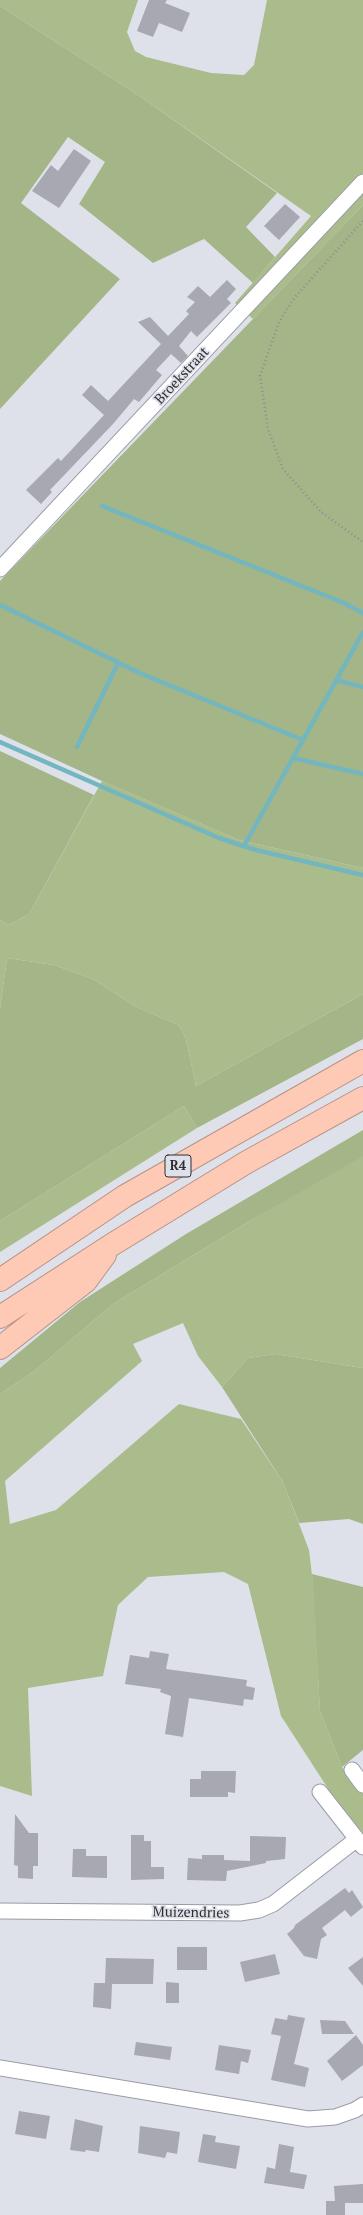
<!DOCTYPE html>
<html>
<head>
<meta charset="utf-8">
<style>
	body { margin:0 }
	canvas { display:block; background:#dee1ea }
</style>
</head>
<body>
<canvas width="363" height="2215"></canvas>
<script>
const ctx = document.querySelector('canvas').getContext('2d');
ctx.lineJoin = 'round';
function paint(path, color) {
  ctx.fillStyle = color;
  ctx.fill(path, 'evenodd');
}
function toPath(rows) {
  const path = new Path2D();
  for (const r of rows) {
    path.moveTo(r[0], r[1]);
    for (let i = 2; i < r.length; i += 2) path.lineTo(r[i], r[i + 1]);
  }
  return path;
}
function trace(path, color, width, dash) {
  ctx.strokeStyle = color;
  ctx.lineWidth = width;
  ctx.lineCap = dash ? 'butt' : 'round';
  ctx.setLineDash(dash || []);
  ctx.stroke(path);
}
function write(font, color, halo, rows, align = 'center') {
  ctx.font = font + ' "PT Serif",serif';
  ctx.lineWidth = 3.5;
  ctx.setLineDash([]);
  ctx.textBaseline = 'middle';
  ctx.strokeStyle = halo;
  ctx.fillStyle = color;
  for (const [text, x, y, turn = 0] of rows) {
    ctx.save();
    ctx.translate(x, y);
    ctx.rotate((+turn || 0) * Math.PI / 180);
    ctx.textAlign = isNaN(turn) ? turn : align;
    if (halo) ctx.strokeText(text, 0, 0);
    ctx.fillText(text, 0, 0);
    ctx.restore();
  }
}
paint(toPath([
	[0,6,138,95,277,193,246,227,275,257,253,283,204,239,153,263,79,204,105,162,68,137,21,203,120,279,0,409],
	[363,205,363,868,239,840,102,781,0,734,0,581],
	[0,751,94,795,29,914,9,925,0,920],
	[7,958,54,965,93,979,136,1007,179,1025,186,1039,196,1086,363,994,363,1039,197,1128,184,1106,0,1221,0,1009],
	[363,1130,363,1159,253,1219,113,1304,37,1369,0,1394,0,1368,80,1302,186,1234],
	[275,1354,363,1368,363,1524,349,1519,299,1523,283,1482,222,1387,248,1358],
	[312,1574,363,1587,363,1750,342,1767,320,1711]
]), '#a4b587');
paint(toPath([
	[0,0,138,0,127,32,135,51,146,57,211,73,244,75,254,65,267,0,363,0,363,205,253,319,235,303,311,216,138,95,0,6],
	[102,781,239,840,363,868,363,994,196,1086,186,1039,179,1025,136,1007,93,979,54,965,7,958,0,1009,0,920,9,925,29,914],
	[184,1106,197,1128,0,1252,0,1221],
	[363,1156,363,1368,275,1354,248,1358,222,1387,198,1356,183,1323,133,1344,142,1361,5,1481,10,1524,56,1510,179,1404,241,1419,283,1482,309,1550,314,1592,320,1711,342,1767,363,1790,363,1835,329,1790,281,1716,248,1584,224,1572,148,1577,118,1605,103,1676,28,1688,32,1796,0,1786,0,1394,37,1369,113,1304,253,1219]
]), '#aabc8b');
trace(toPath([
	[102,506,344,603,363,613],
	[0,605,142,674,303,740],
	[336,680,363,687],
	[0,742,219,838,256,850,363,875],
	[77,747,118,663],
	[293,758,363,774],
	[244,846,363,632]
]), '#73b6bf', 4.5);
paint(toPath([
	[149,0,167,0,165,3,190,13,182,32,159,23,153,37,137,31],
	[74,149,91,161,59,208,32,191,51,165,58,171],
	[285,204,300,217,279,240,264,226],
	[227,280,236,289,227,299,231,303,197,337,191,331,179,346,188,356,181,363,171,354,156,370,162,375,139,402,134,399,113,424,50,490,52,492,41,504,26,490,58,458,61,461,104,415,82,395,91,385,108,401,161,344,138,322,150,317,168,336,189,314,186,311,195,302,187,297,198,286,210,297],
	[150,1651,169,1654,166,1669,247,1680,246,1686,255,1688,253,1700,244,1699,243,1706,189,1698,183,1737,165,1734,171,1696,160,1692,161,1689,125,1684,130,1655,149,1658],
	[201,1771,236,1771,235,1793,228,1792,228,1797,190,1797,190,1779,201,1779],
	[15,1814,29,1833,38,1833,38,1866,33,1866,33,1879,18,1878,18,1866,14,1865],
	[131,1835,144,1835,144,1841,151,1841,151,1867,164,1867,164,1879,131,1880],
	[250,1836,286,1837,285,1859,266,1861,266,1863,227,1871,226,1881,187,1880,188,1858,202,1859,202,1855,224,1855,224,1860,250,1861],
	[73,1849,86,1849,86,1856,107,1856,107,1878,72,1877],
	[345,1888,349,1893,352,1890,363,1907,351,1917,345,1910,322,1928,327,1935,321,1939,317,1959,304,1956,287,1934,294,1928,295,1925],
	[177,1947,207,1947,207,1970,177,1970],
	[275,1954,280,1974,245,1982,240,1962],
	[363,1957,363,1986,348,1968],
	[106,1958,154,1959,153,1984,108,1984,112,1984,111,2009,93,2007,94,1983,105,1983],
	[166,1982,179,1983,179,2003,166,2003],
	[288,2015,305,2018,294,2064,309,2068,305,2087,271,2080,281,2036,271,2034,275,2018,287,2020],
	[320,2020,345,2021,354,2034,322,2034],
	[356,2035,363,2045,363,2065,342,2081,327,2061],
	[136,2042,172,2047,170,2060,134,2055],
	[219,2045,251,2050,248,2063,241,2061,239,2074,215,2070],
	[19,2111,50,2116,46,2139,15,2134],
	[75,2119,103,2126,99,2152,86,2150,85,2152,70,2150],
	[140,2126,180,2132,177,2154,167,2152,165,2158,138,2153],
	[203,2134,216,2136,215,2142,240,2146,236,2169,198,2162],
	[279,2144,294,2147,290,2172,307,2175,304,2189,264,2183,267,2167,275,2169],
	[363,2184,363,2203,345,2203,345,2215,326,2215,326,2201,335,2201,334,2186]
]), '#a7a8b1');
const street = toPath([
	[0,569,363,182],
	[352,1770,363,1785],
	[320,1792,363,1847],
	[0,1911,240,1913,259,1910,273,1904,357,1839],
	[0,2068,308,2119,335,2117,355,2110,363,2105]
]);
const highway = toPath([
	[0,1280,125,1196,363,1061],
	[0,1317,113,1244,247,1162,363,1098],
	[0,1348,86,1281,105,1255]
]);
trace(street, '#9a9ca5', 17);
trace(highway, '#b59387', 24);
trace(toPath([
	[363,221,295,297,279,322,260,376,268,429,283,469,321,512,363,542]
]), '#8c8e94', 2.5, [1, 3]);
trace(street, '#fff', 15);
trace(highway, '#fec9b5', 22);
for (const [x, y, w] of [
	[178,1166,26]
]) {
  const box = new Path2D();
  box.roundRect(x - w / 2, y - 11, w, 22, 3);
  ctx.fillStyle = '#dee1ea';
  ctx.fill(box);
  trace(box, '#2d2e31', 1);
}
write('bold 13px', '#2d2e31', null, [
	["R4",178,1166]
]);
write('14px', '#2d2e31', '#dee1ea', [
	["Broekstraat",182,376,-47],
	["Muizendries",191,1913,1]
]);
</script>
</body>
</html>
